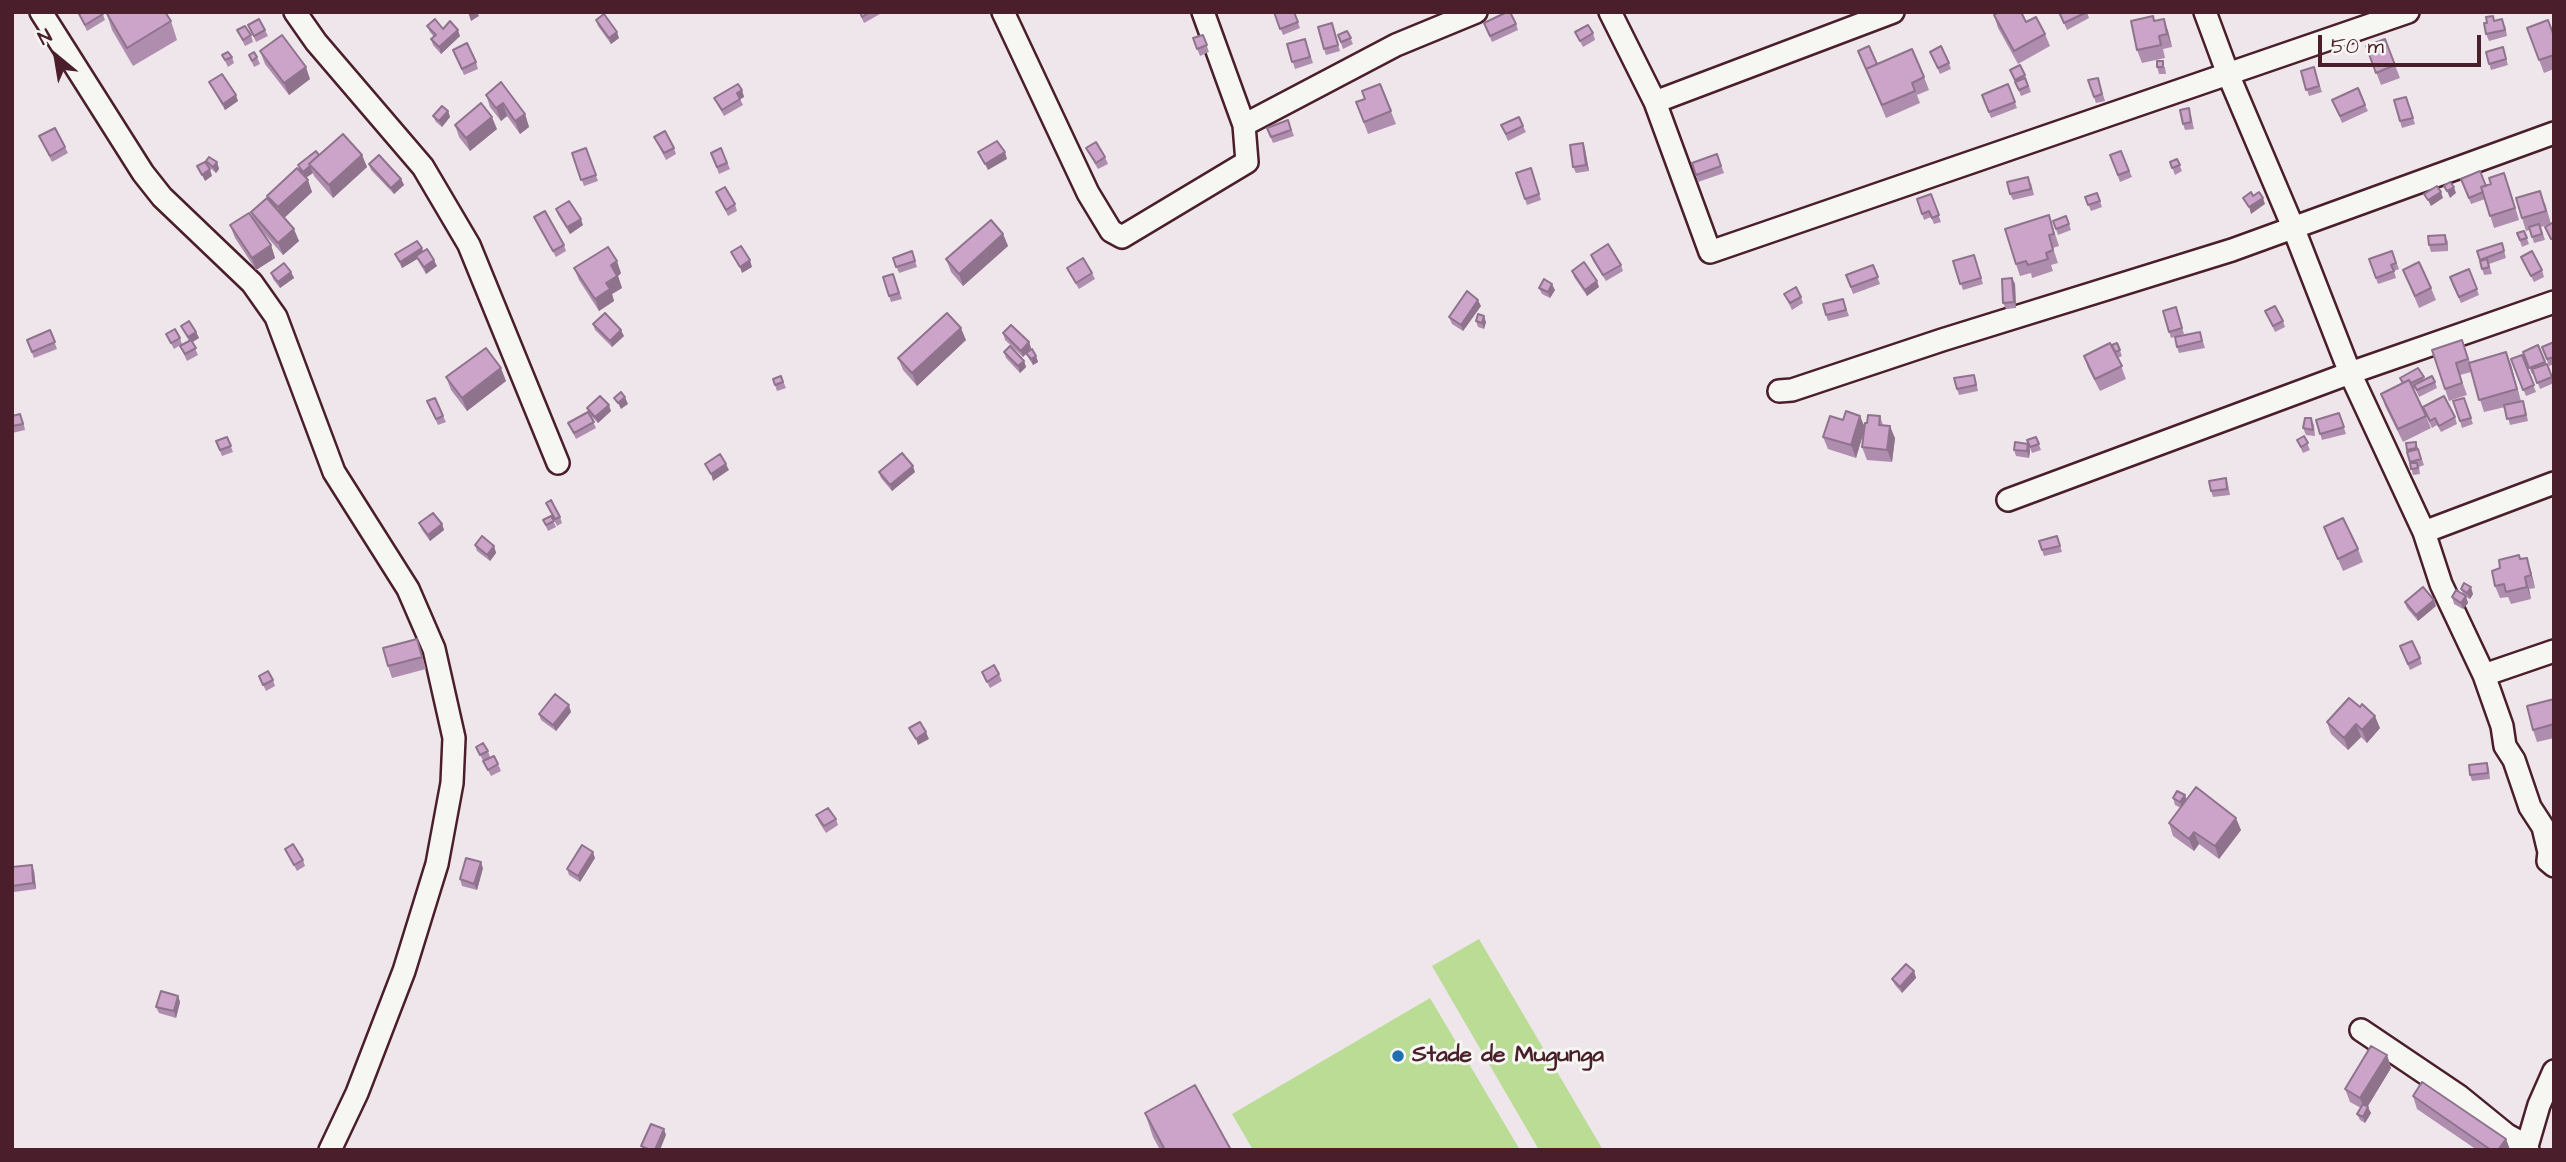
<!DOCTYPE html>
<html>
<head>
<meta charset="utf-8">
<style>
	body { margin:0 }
	#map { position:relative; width:2566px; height:1162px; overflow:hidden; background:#eee6ea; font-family:"Architects Daughter",sans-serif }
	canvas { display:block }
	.frame { position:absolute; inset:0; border:14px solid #4a1f2b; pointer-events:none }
	.north { position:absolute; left:21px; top:21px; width:70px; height:70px; -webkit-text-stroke:5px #f6f6f2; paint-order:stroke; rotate:330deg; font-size:19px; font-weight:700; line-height:28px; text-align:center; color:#4a1f2b }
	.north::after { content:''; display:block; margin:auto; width:24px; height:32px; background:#4a1f2b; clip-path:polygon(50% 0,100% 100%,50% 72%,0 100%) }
	.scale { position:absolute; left:2318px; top:35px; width:163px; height:32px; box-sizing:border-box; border:4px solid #4a1f2b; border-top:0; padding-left:9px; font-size:21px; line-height:24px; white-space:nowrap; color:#4a1f2b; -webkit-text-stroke:5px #f6f6f2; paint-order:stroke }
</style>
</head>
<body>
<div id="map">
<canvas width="2566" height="1162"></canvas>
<div class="frame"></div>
<div class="north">N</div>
<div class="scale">50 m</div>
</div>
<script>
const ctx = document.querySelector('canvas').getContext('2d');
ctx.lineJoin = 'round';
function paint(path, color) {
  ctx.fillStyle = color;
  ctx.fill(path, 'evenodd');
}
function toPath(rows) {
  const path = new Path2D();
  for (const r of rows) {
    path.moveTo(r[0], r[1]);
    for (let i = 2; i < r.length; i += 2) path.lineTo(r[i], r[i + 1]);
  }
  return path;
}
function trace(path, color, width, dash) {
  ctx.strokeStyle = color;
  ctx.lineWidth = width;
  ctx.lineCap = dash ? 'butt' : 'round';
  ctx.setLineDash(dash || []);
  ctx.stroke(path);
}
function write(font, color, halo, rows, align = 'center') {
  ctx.font = font + ' "Architects Daughter",sans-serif';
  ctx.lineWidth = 6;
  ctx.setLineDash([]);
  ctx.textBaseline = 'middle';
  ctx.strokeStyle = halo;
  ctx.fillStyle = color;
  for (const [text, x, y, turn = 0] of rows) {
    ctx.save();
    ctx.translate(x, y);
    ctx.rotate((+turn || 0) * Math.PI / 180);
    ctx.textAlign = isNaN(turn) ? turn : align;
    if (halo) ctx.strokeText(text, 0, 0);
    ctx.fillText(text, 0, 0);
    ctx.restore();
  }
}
paint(toPath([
	[1479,939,1603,1150,1539,1150,1432,966],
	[1430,998,1520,1150,1253,1150,1232,1114]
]), '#bbdc95');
const minor = toPath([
	[41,12,143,173,162,197,252,283,276,317,334,472,408,589,434,649,454,738,452,783,437,864,404,971,357,1093,330,1150],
	[295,12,316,42,423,167,469,245,558,463],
	[1003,12,1088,193,1111,231,1122,237,1247,162,1244,125,1203,12],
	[1610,12,1655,102,1710,252,2408,12],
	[2205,12,2228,74,2293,227,2350,373,2424,532,2441,584,2484,675,2502,726,2505,746,2514,760,2530,807,2543,827,2549,852,2548,861,2554,866],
	[1655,102,1893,12],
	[1244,125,1396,45,1476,12],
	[1779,391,1792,390,1942,340,2232,250,2554,133],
	[2008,500,2350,373,2554,302],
	[2424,532,2554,483],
	[2484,675,2554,651],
	[2361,1030,2459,1096,2507,1135,2527,1146],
	[2528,1150,2527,1146,2539,1105,2554,1071]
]);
trace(minor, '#4a1f2b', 26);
trace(minor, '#f6f6f2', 21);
paint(toPath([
	[78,12,102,12,105,20,87,31],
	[106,12,171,21,177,40,133,66,112,30],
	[859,12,879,12,880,14,864,23],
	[1274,12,1294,12,1300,28,1283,35],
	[2059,12,2087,12,2089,18,2067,30],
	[1994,15,2026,22,2045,34,2050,46,2018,64,1998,28],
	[2153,16,2155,21,2164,19,2168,31,2172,47,2163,49,2165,58,2142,63,2137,50],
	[596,20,619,38,611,44,598,26],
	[1332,23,1340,51,1326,55,1324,49],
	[1484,23,1516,24,1518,30,1492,42],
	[248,25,265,30,268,36,256,42],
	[2505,25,2507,36,2489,41,2486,34],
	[427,26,443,29,460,36,441,54,433,45,431,39,434,37,430,32],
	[2527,28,2554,36,2554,69,2544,73],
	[237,30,251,35,253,42,245,46],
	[1347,31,1353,44,1343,49,1338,35],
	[1575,32,1593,33,1595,40,1583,47],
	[1203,35,1209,52,1200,56,1193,38],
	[1305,39,1313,63,1295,69,1287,44],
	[2385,39,2400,78,2381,85,2366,46],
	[2503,47,2508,65,2491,70,2486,52],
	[260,51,310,79,289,95,265,64],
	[1858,51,1877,64,1924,77,1929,90,1917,95,1920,103,1886,118],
	[1930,52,1949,63,1951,69,1940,74],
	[222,55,232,57,234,63,228,67],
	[249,55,257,57,260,64,254,67],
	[456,56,476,62,478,69,464,75],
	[2157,67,2165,67,2166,74,2159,74],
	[2314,67,2322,92,2309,96,2301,71],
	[2010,70,2025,75,2031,92,2021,96],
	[2098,78,2105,101,2096,103,2088,80],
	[209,82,238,101,225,110,212,88],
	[1380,84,1396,124,1368,134,1356,102,1364,99],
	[2008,84,2017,108,1991,118,1982,95],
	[742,90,744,97,740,99,743,105,724,116,717,104,714,98],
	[486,95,525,114,529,127,520,134,507,116,501,121,490,107],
	[2406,97,2415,124,2402,128,2394,100],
	[2365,105,2368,111,2342,123,2335,106],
	[448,111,450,117,442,127,436,122,433,116],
	[2191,115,2194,129,2185,130,2183,124],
	[1288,120,1294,136,1273,143,1267,128],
	[455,125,497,129,470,151,459,137],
	[1501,125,1523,126,1526,132,1508,141],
	[39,136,65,147,68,153,52,162],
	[654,137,674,148,676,154,666,160],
	[1583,143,1585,149,1589,171,1576,173,1573,167],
	[586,148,598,181,584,186,572,153],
	[721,148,730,169,719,174,711,153],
	[1086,148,1105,157,1108,164,1098,169,1089,154],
	[2121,151,2132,177,2120,182,2110,155],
	[1717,154,1724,173,1698,182,1692,163],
	[319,155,362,155,367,167,333,198,314,176,313,173,306,178,312,192,284,218,299,241,283,255,261,230,271,245,275,258,256,270,235,238,230,225,254,221,251,212,269,200,267,196,300,171,298,165],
	[2177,159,2182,171,2175,175,2170,162],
	[206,161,217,162,219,169,216,173,209,167],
	[369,164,401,179,404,185,394,194,371,170],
	[1531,168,1541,200,1527,205,1516,173],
	[2461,179,2486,186,2509,186,2519,220,2494,228,2485,199,2471,204],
	[2031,183,2034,195,2013,200,2010,194],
	[716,192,735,204,737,211,728,216],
	[2097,193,2102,207,2091,211,2085,197],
	[1931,194,1941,222,1934,224,1931,217,1924,220,1917,199],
	[2545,203,2551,224,2541,227,2545,240,2534,243,2530,230,2526,231,2522,218],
	[556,209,583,225,570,234,558,215],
	[2049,215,2059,246,2053,248,2058,263,2051,265,2053,271,2032,278,2031,273,2020,276,2016,264],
	[2066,216,2071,230,2058,235,2053,221],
	[534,217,564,245,566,251,556,257,537,223],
	[2524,231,2529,244,2522,247,2517,233],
	[1003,234,1008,246,963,286,951,272,946,259],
	[2445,235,2448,242,2448,251,2431,252,2429,245],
	[2502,243,2506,258,2489,264,2492,274,2484,275,2477,251],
	[422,248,423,252,437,266,426,274,417,259,402,268,395,254],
	[912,251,917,267,899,273,893,258],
	[2392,251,2399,269,2394,271,2396,278,2378,284,2369,259],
	[1591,255,1621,265,1623,271,1606,281,1593,261],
	[1974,255,1983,284,1963,290,1953,261],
	[2521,257,2542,270,2544,277,2534,282],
	[1873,265,1880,284,1853,294,1846,275],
	[574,268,621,273,618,276,622,288,612,294,614,301,599,311,579,280],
	[1067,268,1092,273,1095,279,1079,289,1070,274],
	[2469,269,2479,295,2461,303,2452,284],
	[2403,270,2431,288,2436,300,2419,308],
	[1572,271,1599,287,1587,296,1574,277],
	[291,272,294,278,280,288,273,279,271,273],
	[893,274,902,299,891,302,883,277],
	[2012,278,2015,284,2016,308,2006,309,2003,303],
	[1539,288,1555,290,1550,298,1542,294],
	[1784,294,1801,297,1803,303,1792,310],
	[1843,299,1849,316,1828,321,1826,315],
	[1481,306,1463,331,1452,324,1449,317],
	[2176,307,2184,334,2171,338,2163,311],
	[2265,311,2283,321,2285,327,2275,332],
	[1476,321,1486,322,1484,329,1478,327],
	[593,324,624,336,612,347,595,330],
	[181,326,196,332,199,338,192,342,198,355,187,361,180,346,189,341],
	[50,330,57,349,34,358,27,340],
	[2200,332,2205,348,2179,353,2177,347],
	[1003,333,1029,342,1031,348,1028,352,1036,356,1038,362,1033,365,1029,359,1027,353,1023,357,1005,340],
	[166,334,180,338,182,344,174,349],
	[966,340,917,386,903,370,898,358],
	[2462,340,2470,362,2506,352,2521,401,2525,407,2528,421,2510,425,2505,407,2484,412,2471,372,2460,375,2467,395,2449,401,2432,350],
	[2554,342,2554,364,2549,366,2542,347],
	[2117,343,2122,356,2118,358,2126,379,2100,391,2088,368,2084,356,2114,351],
	[2538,345,2554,381,2554,383,2540,389,2534,373,2532,374,2523,352],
	[1004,352,1024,361,1026,367,1020,373,1006,358],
	[2522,355,2536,392,2526,396,2511,359],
	[2418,368,2424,380,2435,382,2437,388,2419,397,2415,388,2414,389,2426,416,2431,428,2403,442,2385,406,2381,394,2402,383,2400,378],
	[781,376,786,388,777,391,773,379],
	[446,377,506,381,467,411,451,390],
	[1976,381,1978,391,1959,395,1957,389],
	[2464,398,2473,424,2462,428,2460,421],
	[427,401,443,416,446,422,438,425],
	[587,408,611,411,598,423,590,415,596,428,576,439,568,423,588,412],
	[2339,413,2346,434,2322,440,2316,420],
	[2425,413,2455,417,2457,424,2441,432,2437,425,2432,428],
	[12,416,23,420,25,430,12,433],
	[1860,416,1864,426,1867,423,1880,416,1883,425,1895,438,1892,462,1867,460,1862,447,1863,433,1856,458,1828,449,1823,437,1843,420],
	[2311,418,2314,425,2315,436,2306,435,2303,428],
	[2304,436,2310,450,2303,453,2297,440],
	[227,437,233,452,222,456,216,441],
	[2036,437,2041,450,2032,453,2027,440],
	[2416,442,2424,465,2419,467,2420,474,2413,475,2407,452,2408,452,2407,450],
	[2028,444,2030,450,2029,458,2016,456,2014,450],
	[879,472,915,472,892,491,881,478],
	[2226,478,2228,484,2230,495,2213,497,2211,491],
	[546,503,560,517,562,523,557,526],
	[551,516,556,527,548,531,543,520],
	[419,523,442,524,444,530,430,541,422,530],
	[2324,527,2358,549,2363,562,2343,571],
	[2057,536,2062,552,2044,556,2042,550],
	[475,545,494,546,496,553,490,561,477,551],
	[2521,559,2531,571,2535,588,2529,589,2531,599,2511,604,2508,597,2500,598,2495,586,2500,568],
	[2461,589,2473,594,2470,599,2466,597,2468,603,2463,609,2454,604,2452,597,2463,594],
	[2405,602,2436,606,2418,621,2407,608],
	[2400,646,2420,658,2422,664,2410,670],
	[421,651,426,669,392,678,388,666],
	[982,672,999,674,1002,681,990,688],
	[259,676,273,680,275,686,266,691],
	[2554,699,2554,738,2537,742,2533,730],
	[571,712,556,731,541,720,539,714],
	[2327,722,2380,728,2367,743,2361,737,2348,750,2331,734],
	[476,747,488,751,490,757,498,764,501,771,491,776],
	[2487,763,2489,769,2490,779,2472,781,2470,775],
	[2185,795,2186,800,2241,830,2219,859,2199,844,2194,851,2173,836,2169,823,2181,808,2175,805,2173,798],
	[816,815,836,819,838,825,826,833,819,822],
	[285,849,303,860,305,866,297,871],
	[595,858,580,882,569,875,567,869],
	[12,867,34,871,36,889,14,892,12,887],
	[483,868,477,890,462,886,460,879],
	[1914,971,1916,978,1902,993,1895,985,1892,979],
	[178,996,180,1002,176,1018,159,1013,156,1007],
	[2387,1055,2391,1068,2367,1107,2371,1113,2365,1123,2360,1120,2357,1114,2361,1108,2350,1102,2345,1089],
	[2413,1096,2506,1139,2510,1150,2477,1150,2417,1109],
	[1145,1113,1231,1150,1160,1150,1153,1137]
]), '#af8dae');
paint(toPath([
	[468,12,477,12,479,16,471,21],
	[2164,19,2168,31,2172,47,2167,34],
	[458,30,460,36,441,54,439,47],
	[617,32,619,38,611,44,609,38],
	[306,67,310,79,289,95,284,83],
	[742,90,744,97,739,100,737,93],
	[236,95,238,101,225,110,223,104],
	[503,103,507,116,501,121,496,108],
	[448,111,450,117,442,127,439,121],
	[525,114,529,127,520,134,515,121],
	[492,117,497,129,470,151,466,138],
	[1583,143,1585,149,1589,171,1586,165],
	[1005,152,1007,159,988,170,985,164],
	[362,155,367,167,333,198,329,185],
	[217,162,219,169,216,173,213,167],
	[310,166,313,173,305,178,303,172],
	[210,169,212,176,205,181,202,175],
	[401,179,404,185,394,194,391,188],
	[308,180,312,192,282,220,278,207],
	[2454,187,2456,193,2450,198,2447,191],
	[2441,192,2443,198,2431,206,2428,200],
	[2263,198,2265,204,2251,214,2249,207],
	[581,219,583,225,570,234,567,227],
	[294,229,299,241,283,255,278,243],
	[1003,234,1008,246,963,286,959,274],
	[271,245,275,258,256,270,252,258],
	[422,248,424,255,416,256,417,259,402,268,400,262],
	[434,260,437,266,426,274,424,267],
	[750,260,752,267,742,273,740,267],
	[617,261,621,273,618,276,622,288,612,294,614,301,599,311,595,299,606,283,611,265],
	[291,272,294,278,280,288,278,282],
	[2012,278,2015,284,2016,308,2014,302],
	[1597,281,1599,287,1587,296,1585,290],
	[1552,284,1555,290,1550,298,1548,292],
	[1478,300,1481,306,1463,331,1461,325],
	[1484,316,1486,322,1484,329,1482,323],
	[961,328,966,340,917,386,912,373],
	[621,330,624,336,612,347,610,341],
	[196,332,199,338,191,343,188,337],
	[1029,342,1031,348,1023,357,1021,351],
	[2506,352,2511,364,2521,402,2517,389],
	[1036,356,1038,362,1033,365,1031,359],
	[1024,361,1026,367,1020,373,1018,366],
	[501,368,506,381,467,411,462,398],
	[625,397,628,404,621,409,618,403],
	[609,405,611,411,598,423,595,417],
	[1860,416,1865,428,1856,458,1851,445],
	[1890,426,1895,438,1892,462,1887,450],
	[2028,444,2030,450,2029,458,2027,451],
	[726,464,729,470,713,481,711,474],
	[913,466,915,472,892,491,890,485],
	[442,524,444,530,430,541,428,535],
	[494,546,496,553,490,561,487,555],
	[2527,558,2531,571,2535,588,2531,575],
	[2525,577,2529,589,2531,599,2527,587],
	[2471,587,2473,594,2470,599,2467,593],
	[2466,596,2468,603,2463,609,2461,603],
	[2434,600,2436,606,2418,621,2416,615],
	[569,705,571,712,556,731,553,725],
	[2375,716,2380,728,2367,743,2362,730],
	[2356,724,2361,737,2348,750,2344,738],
	[926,732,929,739,918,745,916,739],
	[2185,795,2187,801,2183,809,2180,802],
	[2236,818,2241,830,2219,859,2215,846],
	[2194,832,2199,844,2194,851,2189,839],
	[593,852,595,858,580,882,578,876],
	[481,862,483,868,477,890,474,884],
	[32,865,34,871,36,889,33,883],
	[1914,971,1916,978,1902,993,1900,987],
	[178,996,180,1002,176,1018,174,1011],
	[2387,1055,2391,1068,2365,1111,2360,1098],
	[2368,1107,2371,1113,2365,1123,2363,1117],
	[664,1129,666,1135,660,1150,655,1150],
	[2506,1139,2510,1150,2498,1150]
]), '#8f738d');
const building = toPath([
	[78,12,102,12,103,14,85,25,78,12],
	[106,12,165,12,171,21,127,48,106,12],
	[860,12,870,12,862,17,860,12],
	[1274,12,1294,12,1298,22,1280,29,1274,12],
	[1507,12,1510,12,1516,24,1490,36,1484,23,1507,12],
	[1999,12,2021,12,2026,22,2036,17,2045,34,2014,51,1994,15,1999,12],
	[2059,12,2087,12,2064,23,2059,12],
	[604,14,617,32,609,38,596,20,604,14],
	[2153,16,2154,21,2164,19,2167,34,2159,36,2161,45,2137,50,2131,21,2153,16],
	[2493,16,2494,21,2502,19,2505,30,2486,34,2484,23,2487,23,2486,17,2493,16],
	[259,19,265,30,254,36,248,25,259,19],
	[435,19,443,29,450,21,458,30,439,47,431,39,436,35,427,26,435,19],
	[2548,20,2554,36,2554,55,2539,60,2527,28,2548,20],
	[1332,23,1338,45,1324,49,1318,27,1332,23],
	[1588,25,1593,33,1580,41,1575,32,1588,25],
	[245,26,251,35,243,40,237,30,245,26],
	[1347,31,1351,38,1341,42,1338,35,1347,31],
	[282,35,306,67,284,83,260,51,282,35],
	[1203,35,1207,45,1197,49,1193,38,1203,35],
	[1305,39,1310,57,1292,62,1287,44,1305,39],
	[2385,39,2395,65,2376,73,2366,46,2385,39],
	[467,43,476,62,462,69,453,50,467,43],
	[1869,46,1877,64,1866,69,1858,51,1869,46],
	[1941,46,1949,63,1938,68,1930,52,1941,46],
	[2503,47,2506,59,2489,64,2486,52,2503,47],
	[1912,49,1924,77,1912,83,1915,91,1882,105,1866,69,1912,49],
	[228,52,232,57,225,60,222,55,228,52],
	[254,52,257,57,252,61,249,55,254,52],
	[2157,61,2163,61,2163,67,2157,67,2157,61],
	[2020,65,2025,75,2015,80,2010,70,2020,65],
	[2314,67,2319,86,2306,90,2301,71,2314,67],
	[222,74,236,95,223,104,209,82,222,74],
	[2025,78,2028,86,2019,90,2015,82,2025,78],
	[2098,78,2102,94,2094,97,2088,80,2098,78],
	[501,82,525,114,515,121,503,103,496,108,486,95,501,82],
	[738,84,742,90,737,93,740,99,722,110,714,98,738,84],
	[1380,84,1391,111,1364,122,1356,102,1365,99,1362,91,1380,84],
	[2008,84,2015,102,1989,112,1982,95,2008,84],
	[2358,88,2365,105,2340,116,2332,100,2358,88],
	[2406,97,2413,118,2400,121,2394,100,2406,97],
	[481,103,492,117,466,138,455,125,481,103],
	[442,106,448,111,439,121,433,116,442,106],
	[2189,108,2191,122,2183,124,2180,110,2189,108],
	[1519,117,1523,126,1506,134,1501,125,1519,117],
	[1288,120,1291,130,1271,137,1267,128,1288,120],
	[55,128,65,147,50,156,39,136,55,128],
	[665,131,674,148,664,153,654,137,665,131],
	[343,134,362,155,329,185,309,164,343,134],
	[997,141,1005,152,985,164,978,152,997,141],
	[1096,142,1105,157,1096,163,1086,148,1096,142],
	[1583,143,1586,165,1573,167,1570,145,1583,143],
	[586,148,596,175,581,180,572,153,586,148],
	[721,148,727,163,717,167,711,153,721,148],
	[316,151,319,155,309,164,310,166,303,172,298,165,316,151],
	[2121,151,2129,171,2118,175,2110,155,2121,151],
	[1717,154,1721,166,1696,175,1692,163,1717,154],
	[379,155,401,179,391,188,369,164,379,155],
	[209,157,217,162,213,167,206,161,209,157],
	[2177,159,2180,165,2172,168,2170,162,2177,159],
	[205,162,210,169,202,175,197,166,205,162],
	[297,168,308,180,278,207,267,196,297,168],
	[1531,168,1539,194,1525,199,1516,173,1531,168],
	[2480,171,2486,186,2481,187,2483,192,2469,198,2461,179,2480,171],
	[2504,173,2515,208,2490,216,2481,187,2491,184,2489,178,2504,173],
	[2028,177,2031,189,2010,194,2007,182,2028,177],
	[2450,182,2454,187,2447,191,2444,186,2450,182],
	[2437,186,2441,192,2428,200,2424,194,2437,186],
	[725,187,735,204,726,210,716,192,725,187],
	[2540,191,2546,211,2522,218,2516,198,2540,191],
	[2251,192,2253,196,2259,192,2263,198,2249,207,2243,198,2251,192],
	[2097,193,2100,201,2088,205,2085,197,2097,193],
	[1931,194,1939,215,1932,218,1929,211,1922,214,1917,199,1931,194],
	[267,198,294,229,278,243,251,212,267,198],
	[569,201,581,219,567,227,556,209,569,201],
	[545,211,564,245,553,251,534,217,545,211],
	[249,213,271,245,252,258,230,225,249,213],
	[2049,215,2054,234,2049,235,2053,250,2046,253,2048,259,2028,265,2026,261,2016,264,2005,229,2049,215],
	[2066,216,2069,224,2056,229,2053,221,2066,216],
	[991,220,1003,234,959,274,946,259,991,220],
	[2554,222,2554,238,2551,239,2545,227,2554,222],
	[2539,224,2542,234,2532,237,2529,227,2539,224],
	[2524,231,2527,238,2520,240,2517,233,2524,231],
	[2445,235,2446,244,2429,245,2428,236,2445,235],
	[417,241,422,248,400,262,395,254,417,241],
	[2502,243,2504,251,2480,260,2477,251,2502,243],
	[1608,244,1621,265,1603,275,1591,255,1608,244],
	[741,246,750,260,740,267,731,252,741,246],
	[608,247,617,261,611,265,617,276,606,283,610,289,595,299,574,268,608,247],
	[427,249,434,260,424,267,416,256,427,249],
	[912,251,915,261,896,267,893,258,912,251],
	[2392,251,2396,263,2391,265,2394,271,2376,278,2369,259,2392,251],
	[2532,251,2542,270,2531,276,2521,257,2532,251],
	[1974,255,1981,278,1960,284,1953,261,1974,255],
	[1083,258,1092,273,1076,283,1067,268,1083,258],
	[2487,259,2489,267,2482,269,2480,261,2487,259],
	[1584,262,1597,281,1585,290,1572,271,1584,262],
	[2419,262,2431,288,2415,296,2403,270,2419,262],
	[284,263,291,272,278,282,271,273,284,263],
	[1873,265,1878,277,1851,287,1846,275,1873,265],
	[2469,269,2477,289,2459,297,2450,277,2469,269],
	[893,274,899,293,889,296,883,277,893,274],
	[2012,278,2014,302,2003,303,2002,279,2012,278],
	[1544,279,1552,284,1548,292,1539,288,1544,279],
	[1796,287,1801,297,1790,303,1784,294,1796,287],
	[1467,291,1478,300,1461,325,1449,317,1467,291],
	[1843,299,1846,310,1826,315,1823,304,1843,299],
	[2275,306,2283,321,2273,326,2265,311,2275,306],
	[2176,307,2182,328,2169,332,2163,311,2176,307],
	[605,313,621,330,610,341,593,324,605,313],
	[947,313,961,328,912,373,898,358,947,313],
	[1478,314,1484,316,1482,323,1476,321,1478,314],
	[189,321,196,332,188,337,181,326,189,321],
	[1011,325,1029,342,1021,351,1003,333,1011,325],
	[175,329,180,338,171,343,166,334,175,329],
	[50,330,55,342,32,352,27,340,50,330],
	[2200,332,2202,341,2177,347,2175,337,2200,332],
	[191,340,196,348,185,354,180,346,191,340],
	[2462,340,2468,359,2456,363,2462,383,2445,389,2432,350,2462,340],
	[2554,342,2554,357,2547,359,2542,347,2554,342],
	[2110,343,2122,366,2095,379,2084,356,2110,343],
	[2117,343,2120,350,2115,352,2112,345,2117,343],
	[2538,345,2545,362,2529,368,2523,352,2538,345],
	[1010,346,1024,361,1018,366,1004,352,1010,346],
	[486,348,501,368,462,398,446,377,486,348],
	[1032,349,1036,356,1031,359,1026,353,1032,349],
	[2506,352,2517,389,2479,400,2469,363,2506,352],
	[2522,355,2534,385,2523,390,2511,359,2522,355],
	[2547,364,2552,377,2537,383,2532,369,2547,364],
	[2418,368,2424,377,2411,383,2409,380,2403,383,2400,378,2418,368],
	[1974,375,1976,385,1957,389,1954,378,1974,375],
	[781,376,783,382,775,385,773,379,781,376],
	[2432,376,2435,382,2417,390,2414,385,2432,376],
	[2409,380,2426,416,2398,429,2381,394,2409,380],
	[621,392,625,397,618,403,614,398,621,392],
	[600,396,609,405,595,417,587,408,600,396],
	[2444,396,2455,417,2439,426,2435,418,2430,421,2423,407,2444,396],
	[435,398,443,416,436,419,427,401,435,398],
	[2464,398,2471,418,2460,421,2453,401,2464,398],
	[2523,401,2526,415,2507,419,2504,405,2523,401],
	[1846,411,1860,416,1851,445,1823,437,1830,416,1843,420,1846,411],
	[588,412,594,422,574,433,568,423,588,412],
	[2339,413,2344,427,2320,434,2316,420,2339,413],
	[20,414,23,424,12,426,12,416,20,414],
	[1868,415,1880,416,1879,425,1890,426,1887,450,1862,447,1865,423,1867,423,1868,415],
	[2305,418,2311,418,2313,430,2303,428,2305,418],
	[2304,436,2308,443,2301,447,2297,440,2304,436],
	[227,437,231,446,220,450,216,441,227,437],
	[2036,437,2039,444,2030,447,2027,440,2036,437],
	[2015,442,2028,444,2027,451,2014,450,2015,442],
	[2416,442,2416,448,2407,450,2406,443,2416,442],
	[2418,449,2421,459,2410,462,2407,452,2418,449],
	[902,453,913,466,890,485,879,472,902,453],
	[720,454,726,464,711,474,705,464,720,454],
	[2410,463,2417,463,2418,468,2411,469,2410,463],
	[2226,478,2227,489,2211,491,2209,481,2226,478],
	[551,500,560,517,555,519,546,503,551,500],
	[433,513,442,524,428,535,419,523,433,513],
	[551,516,554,521,546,525,543,520,551,516],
	[2343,518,2358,549,2338,559,2324,527,2343,518],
	[482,536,494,546,487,555,475,545,482,536],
	[2057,536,2060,546,2042,550,2039,541,2057,536],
	[2519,555,2520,559,2527,558,2531,575,2525,577,2527,587,2506,592,2504,584,2495,586,2492,571,2500,568,2499,560,2519,555],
	[2464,583,2471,587,2467,593,2461,589,2464,583],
	[2423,587,2434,600,2416,615,2405,602,2423,587],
	[2456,590,2466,596,2461,603,2452,597,2456,590],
	[417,639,422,657,388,666,383,648,417,639],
	[2412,641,2420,658,2408,664,2400,646,2412,641],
	[994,665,999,674,987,682,982,672,994,665],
	[268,671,273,680,263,685,259,676,268,671],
	[555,694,569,705,553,725,539,714,555,694],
	[2349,698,2360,707,2362,704,2375,716,2362,730,2356,724,2344,738,2327,722,2349,698],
	[2554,699,2554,724,2533,730,2527,706,2554,699],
	[920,722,926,732,916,739,909,728,920,722],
	[483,743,488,751,480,755,476,747,483,743],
	[494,756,498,764,488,770,483,761,494,756],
	[2487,763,2488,773,2470,775,2469,765,2487,763],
	[2196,787,2236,818,2215,846,2194,832,2189,839,2169,823,2196,787],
	[2177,791,2185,795,2180,802,2173,798,2177,791],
	[828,808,836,819,824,826,816,815,828,808],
	[293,844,303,860,294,865,285,849,293,844],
	[582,845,593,852,578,876,567,869,582,845],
	[466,858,481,862,474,884,460,879,466,858],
	[32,865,33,883,12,886,12,867,32,865],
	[1906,964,1914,971,1900,987,1892,979,1906,964],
	[161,991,178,996,174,1011,156,1007,161,991],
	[2371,1046,2387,1055,2360,1098,2345,1089,2371,1046],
	[2422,1082,2506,1139,2498,1150,2491,1150,2413,1096,2422,1082],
	[1195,1085,1231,1150,1165,1150,1145,1113,1195,1085],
	[2363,1104,2368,1107,2363,1117,2357,1114,2363,1104],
	[651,1124,664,1129,655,1150,650,1150,641,1146,651,1124]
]);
paint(building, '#cca4ca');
trace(building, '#8f738d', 2);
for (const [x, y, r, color] of [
	[1398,1056,7,"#1f6fb2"]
]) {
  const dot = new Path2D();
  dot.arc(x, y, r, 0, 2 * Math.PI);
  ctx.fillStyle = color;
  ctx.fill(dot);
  trace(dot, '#f6f6f2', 2.5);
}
write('bold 23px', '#4a1f2b', '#f6f6f2', [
	["Stade de Mugunga",1412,1056]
], 'left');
</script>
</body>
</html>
